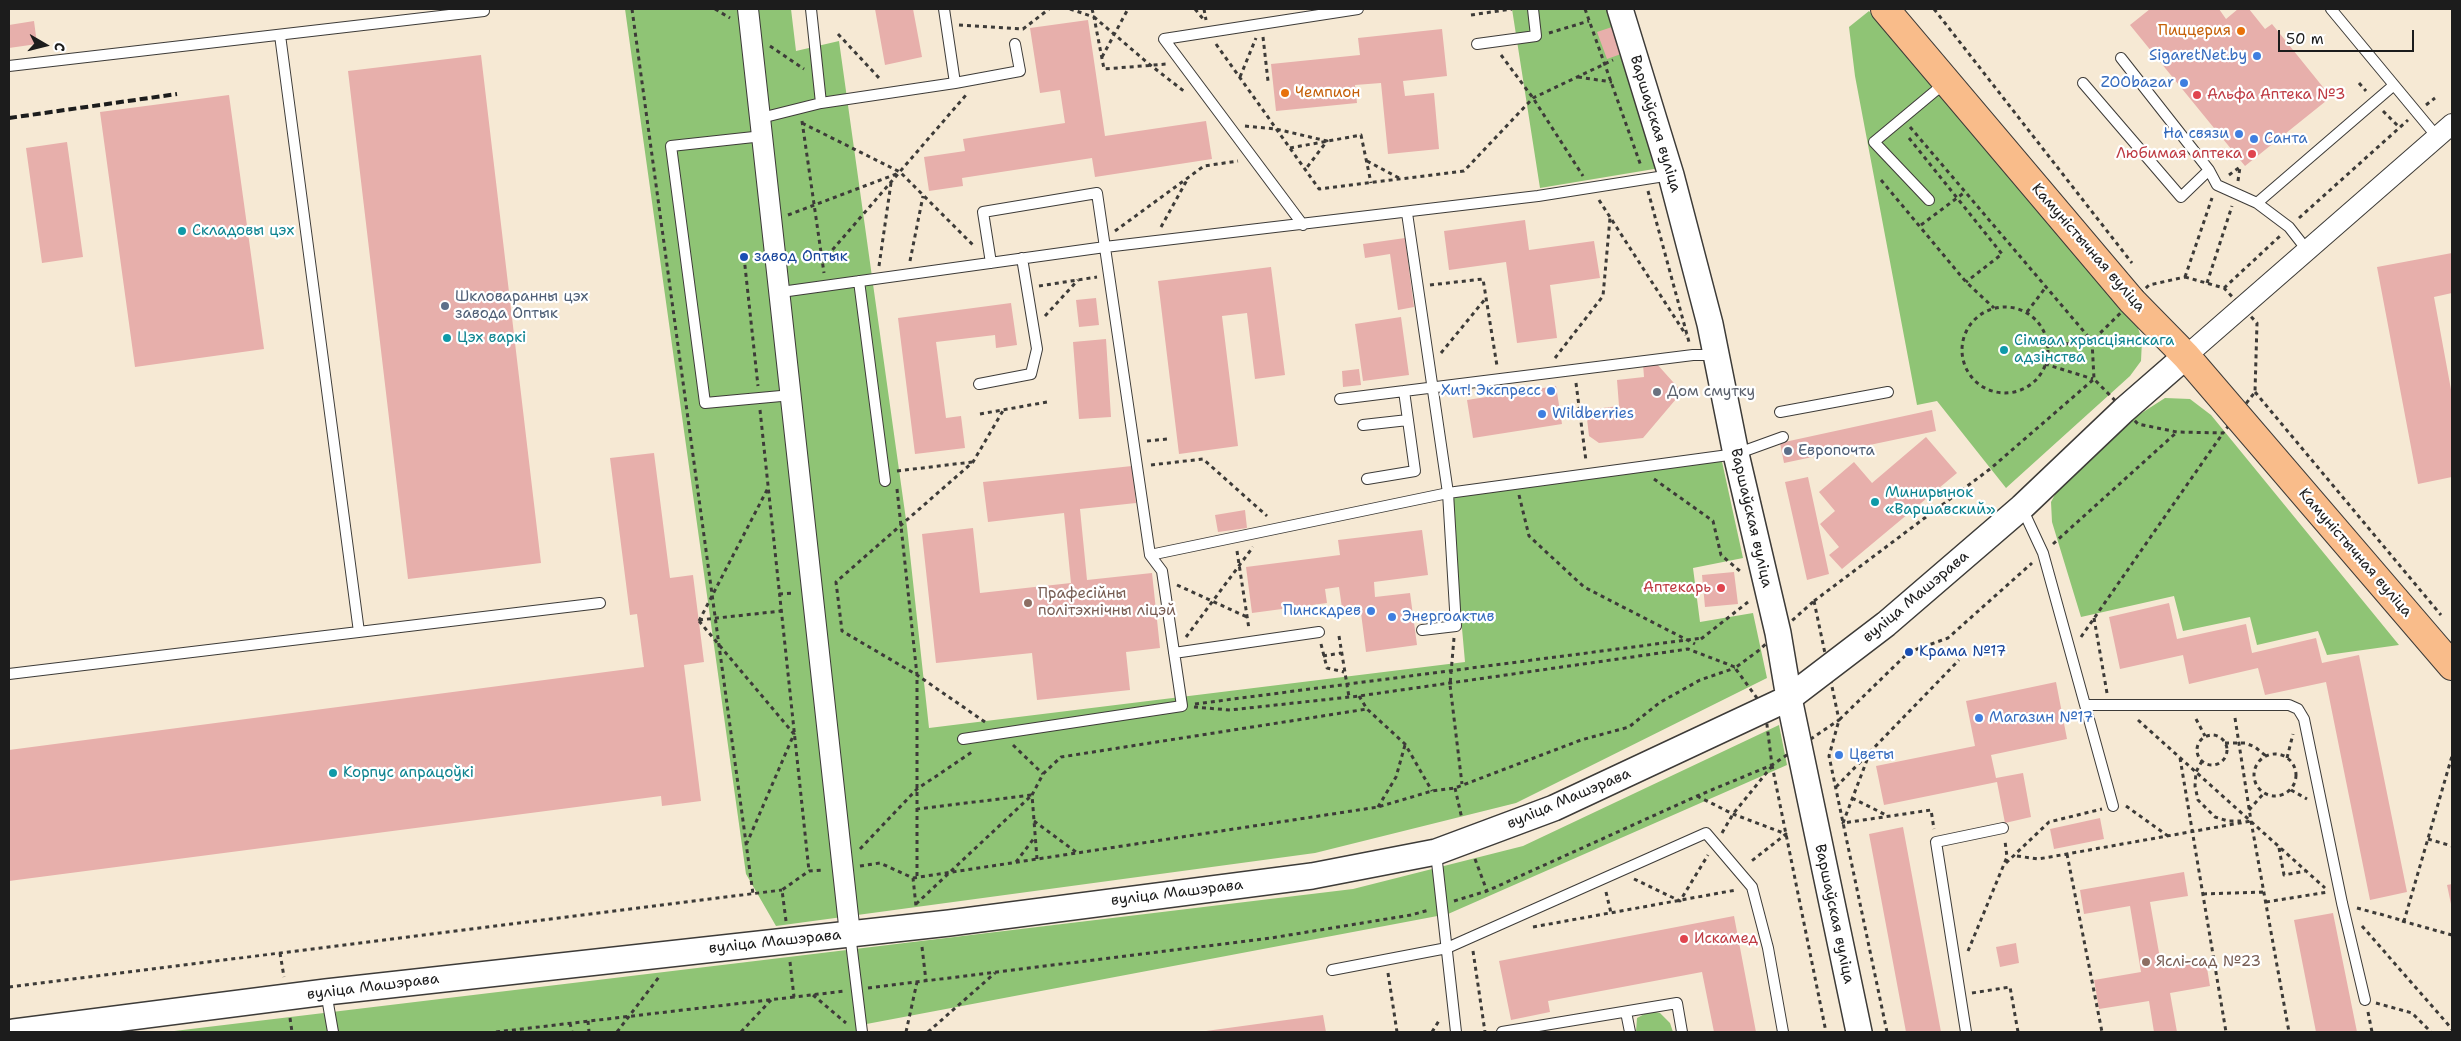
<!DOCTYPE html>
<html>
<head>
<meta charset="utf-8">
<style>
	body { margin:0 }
	#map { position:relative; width:2461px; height:1041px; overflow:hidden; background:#f6e9d4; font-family:"Shantell Sans",sans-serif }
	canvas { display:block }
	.frame { position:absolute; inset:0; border:10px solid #1c1c1c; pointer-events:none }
	.north { position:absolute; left:20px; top:20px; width:50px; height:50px; -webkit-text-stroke:4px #fff; paint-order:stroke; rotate:98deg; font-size:14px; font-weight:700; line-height:20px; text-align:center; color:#1c1c1c }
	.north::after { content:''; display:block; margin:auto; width:18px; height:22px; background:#1c1c1c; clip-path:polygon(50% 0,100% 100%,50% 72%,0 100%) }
	.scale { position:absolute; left:2278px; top:30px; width:136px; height:22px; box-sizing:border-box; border:2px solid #1c1c1c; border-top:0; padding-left:6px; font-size:15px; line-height:18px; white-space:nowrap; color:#1c1c1c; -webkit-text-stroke:4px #fff; paint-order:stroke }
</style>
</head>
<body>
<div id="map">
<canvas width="2461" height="1041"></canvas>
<div class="frame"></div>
<div class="north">С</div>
<div class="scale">50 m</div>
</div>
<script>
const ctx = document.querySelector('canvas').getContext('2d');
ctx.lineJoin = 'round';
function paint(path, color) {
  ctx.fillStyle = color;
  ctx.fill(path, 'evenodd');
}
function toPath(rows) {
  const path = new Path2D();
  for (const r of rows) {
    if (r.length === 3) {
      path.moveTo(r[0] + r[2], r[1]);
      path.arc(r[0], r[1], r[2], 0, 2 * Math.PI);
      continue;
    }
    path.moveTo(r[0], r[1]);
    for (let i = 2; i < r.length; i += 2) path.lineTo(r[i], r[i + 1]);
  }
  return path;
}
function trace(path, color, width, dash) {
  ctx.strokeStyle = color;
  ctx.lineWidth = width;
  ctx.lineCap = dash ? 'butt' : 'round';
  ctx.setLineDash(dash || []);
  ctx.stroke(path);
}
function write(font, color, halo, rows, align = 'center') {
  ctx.font = font + ' "Shantell Sans",sans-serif';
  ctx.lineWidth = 4.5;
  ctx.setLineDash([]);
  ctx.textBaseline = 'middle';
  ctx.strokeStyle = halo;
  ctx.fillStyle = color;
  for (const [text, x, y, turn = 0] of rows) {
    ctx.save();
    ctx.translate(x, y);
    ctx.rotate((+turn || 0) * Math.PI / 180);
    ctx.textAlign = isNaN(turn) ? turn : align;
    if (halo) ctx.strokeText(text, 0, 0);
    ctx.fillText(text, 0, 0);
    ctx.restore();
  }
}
paint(toPath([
	[625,9,791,9,796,51,839,41,907,527,929,728,1465,662,1450,494,1721,457,1743,558,1693,568,1700,622,1753,613,1767,678,1516,803,1315,853,776,926,746,874],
	[1512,9,1608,9,1666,167,1540,188],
	[1869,11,2137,325,2142,340,2141,361,2130,376,2006,488,1937,401,1917,405,1855,76,1849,27],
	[2165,398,2190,399,2211,415,2399,645,2327,655,2318,631,2257,645,2250,617,2183,631,2174,596,2081,617,2052,522,2051,502,2060,485,2137,416],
	[1779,725,1787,765,1448,914,856,1026,856,1032,166,1032,1353,889,1523,846],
	[1650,1011,1660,1013,1670,1023,1673,1032,1636,1032,1637,1018]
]), '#8fc475');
paint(toPath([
	[875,9,913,9,922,57,885,65],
	[2150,9,2219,9,2226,19,2238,9,2249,9,2265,29,2272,24,2331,97,2245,166,2130,25],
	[1088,20,1105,136,1206,121,1212,159,1095,177,1092,158,962,178,963,186,929,191,924,157,965,151,963,139,1065,123,1060,90,1040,93,1030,28],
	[34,21,37,44,9,48,9,25],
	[1612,27,1621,54,1607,59,1597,32],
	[1442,29,1447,76,1403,81,1405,96,1434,93,1439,149,1388,154,1381,83,1355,85,1357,103,1276,111,1271,64,1360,55,1358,38],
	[481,55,541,563,408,579,348,71],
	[229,95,264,349,135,367,100,112],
	[67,142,83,257,42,263,26,148],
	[1525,220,1529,250,1594,241,1600,278,1550,285,1557,338,1517,343,1506,262,1449,270,1444,231],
	[1405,238,1414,307,1398,310,1390,254,1365,258,1363,244],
	[2452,253,2452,293,2434,297,2452,395,2452,477,2418,484,2377,267],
	[1271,267,1285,375,1255,379,1247,313,1222,316,1238,446,1179,454,1158,281],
	[1096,298,1099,325,1079,327,1076,300],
	[1011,303,1017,345,996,348,995,335,936,342,946,418,961,416,965,448,915,454,898,318],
	[1401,317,1409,375,1363,381,1355,324],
	[1106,339,1111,417,1079,419,1073,342],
	[1656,363,1682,392,1643,438,1599,443,1589,436,1586,410,1619,406,1617,380,1644,377,1643,364],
	[1359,369,1361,385,1343,387,1342,371],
	[1556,386,1562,424,1473,438,1467,400],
	[1932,410,1936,431,1784,463,1780,443],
	[1926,437,1957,473,1842,569,1829,555,1839,547,1820,524,1835,511,1819,492,1854,462,1872,483],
	[654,453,670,578,693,575,704,662,684,665,701,801,662,806,661,796,9,881,9,750,644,667,637,614,630,615,610,458],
	[1132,466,1136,503,1080,509,1087,580,1152,573,1160,648,1126,652,1130,690,1037,700,1032,653,936,663,922,534,973,528,980,593,1071,583,1064,513,988,522,983,482],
	[1808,477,1829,574,1807,580,1785,482],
	[1245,510,1247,528,1218,532,1215,515],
	[1422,530,1428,575,1374,582,1375,597,1410,593,1417,645,1366,652,1361,613,1343,615,1339,587,1325,589,1327,603,1252,613,1246,567,1340,555,1338,540],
	[1734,572,1738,604,1705,607,1702,575],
	[2169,603,2177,639,2246,624,2252,653,2316,638,2322,663,2359,655,2407,892,2370,900,2326,682,2265,695,2258,668,2189,684,2183,655,2120,669,2109,617],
	[2056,682,2067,739,1991,755,1996,778,2023,773,2031,817,2005,823,1997,782,1884,805,1876,766,1975,746,1966,701],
	[2100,818,2104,839,2054,849,2050,829],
	[1903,827,1941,1032,1906,1032,1869,834],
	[2184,872,2188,896,2150,902,2161,964,2205,956,2210,986,2170,993,2177,1032,2154,1032,2149,1001,2099,1009,2094,980,2141,972,2130,906,2084,914,2080,890],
	[2452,884,2452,904,2451,904,2447,885],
	[2333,913,2357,1032,2316,1032,2294,920],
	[1734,916,1756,1032,1714,1032,1702,972,1548,1001,1550,1012,1511,1020,1499,961],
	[2016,943,2019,963,2000,967,1996,947],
	[1323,1015,1326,1032,1206,1032,1206,1031]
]), '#e7afab');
const service = toPath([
	[811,9,821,103],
	[2331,9,2438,138],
	[280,35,359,632],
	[1477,44,1536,36,1533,9],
	[2121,58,2209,170,2217,185,2257,203,2289,227,2307,250],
	[9,66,484,11],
	[955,83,1020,71,1015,44],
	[2083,83,2181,197,2209,170],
	[761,118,821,103,955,83,944,9],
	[763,136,671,146,705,403,792,395],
	[1929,200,1874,142,1946,82],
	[2257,203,2394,85],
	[1407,213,1448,493,1456,626,1422,630],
	[1303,225,1164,39,1358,9],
	[859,281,885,481],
	[781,292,1105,247,1538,196,1671,175],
	[979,384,1031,374,1037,349,1022,258],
	[1340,399,1693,355,1715,355],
	[1780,412,1888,392],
	[1363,425,1408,420],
	[1367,479,1415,471,1404,391],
	[2022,508,2043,553,2113,806],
	[1150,555,1448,493,1736,454,1783,437],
	[1174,653,1319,632],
	[9,674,600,603],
	[2085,705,2289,705,2298,709,2304,719,2342,903,2365,1000],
	[963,739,1182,706,1162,571,1150,555,1097,193,983,212,991,263],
	[1436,853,1456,1032],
	[850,934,862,1032],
	[1332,970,1447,948,1706,833,1752,887,1768,948,1783,1032],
	[326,992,333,1032],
	[1626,1012,1630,1032],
	[1502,1032,1677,1003,1682,1032],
	[1966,1032,1936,842,2003,828]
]);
const minor = toPath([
	[748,9,850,934],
	[2186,356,2452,124]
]);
const tertiary = toPath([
	[1620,9,1671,175,1710,324,1736,454,1778,633,1789,698,1859,1032],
	[14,1032,326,992,949,923,1312,876,1436,852,1554,808,1789,698,1886,624,2022,507,2124,410,2186,356]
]);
const primary = toPath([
	[1885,9,2132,301,2186,356,2452,666]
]);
trace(service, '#3d3b38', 12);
trace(minor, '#3d3b38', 22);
trace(tertiary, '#3d3b38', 28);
trace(primary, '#3d3b38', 30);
trace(toPath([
	[632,9,753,894],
	[715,9,730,18],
	[1070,9,1094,17,1104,69,1167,64],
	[1092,9,1094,17,1149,64,1185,92],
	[1195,9,1204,20],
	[1204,9,1206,20],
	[1585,9,1641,166],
	[1934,9,2132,263],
	[1471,15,1512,9],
	[959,25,1023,29,1049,9],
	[1549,33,1589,21],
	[838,34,880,79],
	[1263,37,1268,81],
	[1216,44,1319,189,1464,171,1533,98,1613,60],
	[770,46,804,69],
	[1501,55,1533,98,1583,176],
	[1102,57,1128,9],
	[1240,77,1256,38],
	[1578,77,1612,82],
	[2359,83,2366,91],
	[2426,105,2435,98],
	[2383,111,2400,128],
	[802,121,824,273],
	[802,123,900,172,974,246],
	[1245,126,1276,129,1327,141,1305,170],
	[1910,127,2092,341,2048,346],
	[1909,138,2002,254,1966,282],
	[1290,148,1361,135,1371,183],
	[1367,161,1401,179],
	[2229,175,2240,167],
	[1881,180,1966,282,1994,308],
	[2238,181,2240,167],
	[1648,191,1689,342],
	[1599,200,1686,335],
	[788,215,899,173],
	[2299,218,2408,120],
	[1921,225,1965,192],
	[1161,227,1187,180],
	[1115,231,1204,166,1238,161],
	[744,257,758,386],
	[910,261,923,196],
	[822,262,966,95],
	[879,266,891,183],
	[2185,277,2224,288,2257,323,2255,392,2223,433,2177,432,2138,424,2094,379,2092,341,2149,285,2185,277],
	[2185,277,2212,198],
	[2207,283,2232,206],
	[1430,285,1483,279,1497,366],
	[1039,286,1097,277],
	[2224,288,2280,236],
	[2005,350,43],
	[2027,312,2046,287],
	[1045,316,1078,280],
	[1441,353,1486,298],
	[1555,358,1603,296,1610,218],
	[2045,364,2093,379],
	[1576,383,1586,461],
	[2255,392,2441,615],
	[760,410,809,871],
	[980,414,1047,402],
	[1147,441,1168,439],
	[1151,465,1203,459,1267,516],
	[897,471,972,462],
	[1654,479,1713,521,1721,555,1741,572],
	[897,489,917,675,917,877],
	[1519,495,1529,536,1584,587,1695,644],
	[2053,544,2177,432],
	[1237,551,1249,629],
	[1177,585,1247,617],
	[779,594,794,593],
	[1814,601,1839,720,1772,765,1765,709,1735,668,1758,651,1814,601],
	[1814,601,1990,469,2094,379],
	[2094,618,2107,693],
	[699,620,781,611],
	[699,621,794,734,747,843],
	[699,621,768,488],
	[1339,636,1349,697],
	[1186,637,1253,547],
	[2081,637,2223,433],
	[1454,638,1450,685,1462,784],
	[1701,639,1748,602],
	[1321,644,1327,668,1344,672],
	[1323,656,1341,653],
	[1359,696,1367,709,1405,744,1432,791],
	[1195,704,1702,638],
	[1194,707,1230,710,1359,696,1688,649,1735,667],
	[2235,718,2251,821,2289,1032],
	[2196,719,2205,736],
	[2138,720,2325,888],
	[985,722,917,675,842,631,836,582,973,462,1004,409],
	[2212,750,15],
	[2225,743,2245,743,2255,747,2266,756],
	[1013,745,1043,774],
	[1870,752,1843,823,1931,810,1934,829],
	[2275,775,21],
	[2180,758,2226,1032],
	[2287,758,2293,734],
	[2202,761,2196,772,2195,786,2198,800,2215,817,2228,821,2241,821],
	[1772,765,1826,1032],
	[1836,787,1959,660],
	[1455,788,1462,819],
	[2291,790,2307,799],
	[1697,796,1733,814,1786,834,1749,863],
	[1852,798,1888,816],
	[2126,806,2168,836],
	[1378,807,1396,777,1405,745],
	[2249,810,2264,793],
	[1034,821,1076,852],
	[1722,833,1733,814,1772,766],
	[2428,839,2452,846],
	[2279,848,2284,875,2305,871],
	[860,849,917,789,972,752],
	[2067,854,2102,1032],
	[2017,856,2038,859,2050,857,2251,821],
	[1037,859,1032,795,1043,774,1061,757,1367,709],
	[1475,859,1487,891],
	[1016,862,1035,837],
	[2006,863,2049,822,2102,809],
	[860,866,880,863,913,878,916,906],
	[913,878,1378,807,1432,791,1455,788,1581,740,1629,727,1659,703,1700,680,1735,668],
	[1634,879,1680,901,1708,855],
	[1606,892,1611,913],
	[2203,894,2264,892],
	[1454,901,1487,891,1697,796,1772,765],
	[2266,902,2328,892],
	[916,904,1032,795,917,809],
	[2357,908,2379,914],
	[2380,914,2404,921,2452,756],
	[786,921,782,890,809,871,824,870],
	[2402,921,2452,935],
	[2362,926,2452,1029],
	[1533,927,1736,890],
	[922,947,926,981],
	[1473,951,1485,1032],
	[1968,951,2007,857,2005,841],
	[280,953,284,977],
	[790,962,794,997,845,991],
	[1388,973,1397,1032],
	[9,987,782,890],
	[868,988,1271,938,1411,915,1429,910],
	[1972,993,2010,987,2018,1032],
	[813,995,846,1023],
	[2376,1003,2412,1013,2431,1032],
	[2368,1012,2372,1032],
	[290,1018,292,1032],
	[588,1021,589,1032],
	[570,1023,572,1032],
	[496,1032,794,997],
	[617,1032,659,977],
	[741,1032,771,1000],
	[906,1032,917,982],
	[928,1032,995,973],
	[1432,1032,1440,1019],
	[1887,1032,1829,756,1839,720,1909,652,1948,638,2032,563]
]), '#3d3b38', 3, [4, 4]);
trace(service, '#fff', 10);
trace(minor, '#fff', 20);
trace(tertiary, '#fff', 25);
trace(primary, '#f9bc8a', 28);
trace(toPath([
	[9,118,177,94]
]), '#1c1c1c', 4, [8, 4]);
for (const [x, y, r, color] of [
	[2241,31,5,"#e8710a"],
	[2257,56,5,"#3f7fe0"],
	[2184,83,5,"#3f7fe0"],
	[1285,93,5,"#e8710a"],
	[2197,95,5,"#e0444e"],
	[2239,134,5,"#3f7fe0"],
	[2254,139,5,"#3f7fe0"],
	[2252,154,5,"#e0444e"],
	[182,231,5,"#0f9aa8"],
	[744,257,5,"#1a4fb4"],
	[445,306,5,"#5c6f8a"],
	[447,338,5,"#0f9aa8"],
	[2004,350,5,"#0f9aa8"],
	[1551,391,5,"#3f7fe0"],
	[1657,392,5,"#6b7280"],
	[1542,414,5,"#3f7fe0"],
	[1788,451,5,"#5c6f8a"],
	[1875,502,5,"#0f9aa8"],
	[1721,588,5,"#e0444e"],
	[1028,603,5,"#8d6e63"],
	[1371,611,5,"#3f7fe0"],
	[1392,617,5,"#3f7fe0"],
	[1909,652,5,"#1a4fb4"],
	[1979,718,5,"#3f7fe0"],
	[1839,755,5,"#3f7fe0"],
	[333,773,5,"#0f9aa8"],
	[1684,939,5,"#e0444e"],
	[2146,962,5,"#8d6e63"]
]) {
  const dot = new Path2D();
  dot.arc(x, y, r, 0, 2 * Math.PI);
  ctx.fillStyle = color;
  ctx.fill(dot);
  trace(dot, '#fff', 2);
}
write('15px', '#c56008', '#fff', [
	["Пиццерия",2231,31],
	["Чемпион",1295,93,"left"]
], 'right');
write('15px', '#366cbe', '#fff', [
	["SigaretNet.by",2247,56],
	["ZOObazar",2174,83],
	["На связи",2229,134],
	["Санта",2264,139,"left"],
	["Хит! Экспресс",1541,391],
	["Wildberries",1552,414,"left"],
	["Пинскдрев",1361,611],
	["Энергоактив",1402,617,"left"],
	["Магазин №17",1989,718,"left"],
	["Цветы",1849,755,"left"]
], 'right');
write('15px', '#be3a42', '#fff', [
	["Альфа Аптека №3",2207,95],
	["Любимая аптека",2242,154,"right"],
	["Аптекарь",1711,588,"right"],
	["Искамед",1694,939]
], 'left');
write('15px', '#1c1c1c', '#fff', [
	["Варшаўская вуліца",1655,124,73],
	["Камуністычная вуліца",2088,248,49],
	["Варшаўская вуліца",1751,518,77],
	["Камуністычная вуліца",2355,553,49],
	["вуліца Машэрава",1916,597,-40],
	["вуліца Машэрава",1569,799,-23],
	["вуліца Машэрава",1177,893,-7],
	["Варшаўская вуліца",1834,914,78],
	["вуліца Машэрава",775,942,-6],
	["вуліца Машэрава",373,987,-7]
]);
write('15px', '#0d838f', '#fff', [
	["Складовы цэх",192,231],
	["Цэх варкі",457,338],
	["Сімвал хрысціянскага",2014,341],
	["адзінства",2014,358],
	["Минирынок",1885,493],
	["«Варшавский»",1885,510],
	["Корпус апрацоўкі",343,773]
], 'left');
write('15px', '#164399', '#fff', [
	["завод Оптык",754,257],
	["Крама №17",1919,652]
], 'left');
write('15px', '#4e5e75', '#fff', [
	["Шкловаранны цэх",455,297],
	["завода Оптык",455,314],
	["Европочта",1798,451]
], 'left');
write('15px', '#5b616d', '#fff', [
	["Дом смутку",1667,392]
], 'left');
write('15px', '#785e54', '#fff', [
	["Прафесійны",1038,594],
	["політэхнічны ліцэй",1038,611],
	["Яслі-сад №23",2156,962]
], 'left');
</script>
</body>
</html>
